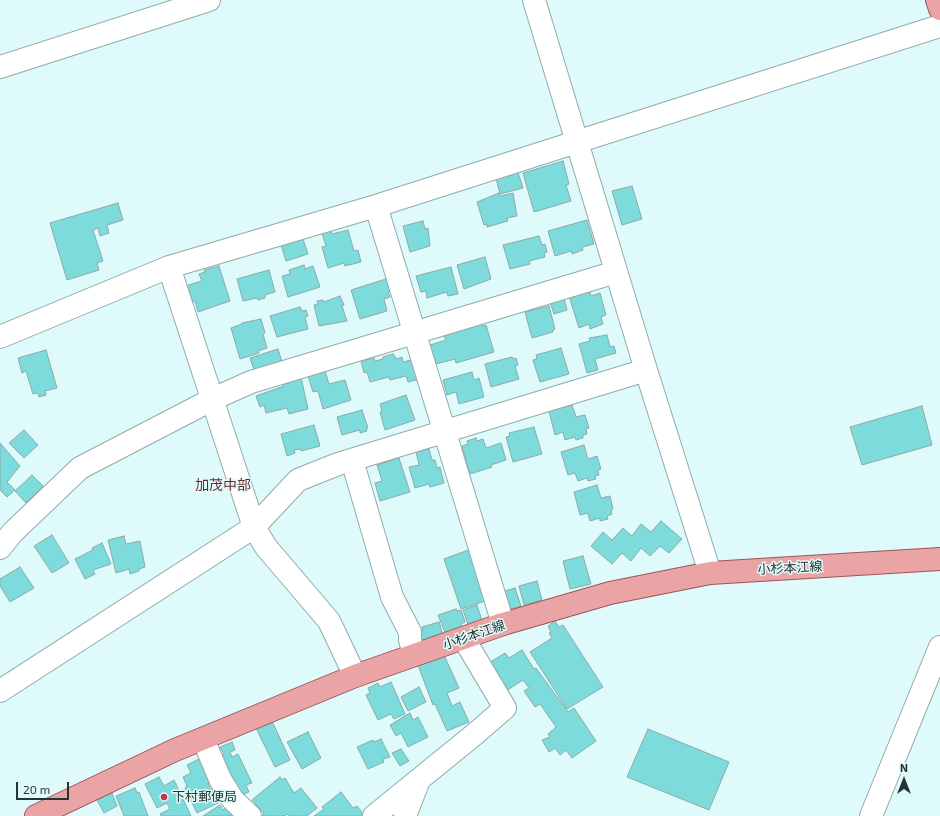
<!DOCTYPE html>
<html>
<head>
<meta charset="utf-8">
<style>
	body { margin:0 }
	#map { position:relative; width:940px; height:816px; overflow:hidden; background:#defafa; font-family:"Exo 2",sans-serif }
	canvas { display:block }
	.north { position:absolute; left:884px; top:760px; width:40px; height:40px; -webkit-text-stroke:3px #defafa; paint-order:stroke; rotate:0deg; font-size:11px; font-weight:700; line-height:16px; text-align:center; color:#273232 }
	.north::after { content:''; display:block; margin:auto; width:14px; height:18px; background:#273232; clip-path:polygon(50% 0,100% 100%,50% 72%,0 100%) }
	.scale { position:absolute; left:16px; top:782px; width:53px; height:18px; box-sizing:border-box; border:2px solid #273232; border-top:0; padding-left:5px; font-size:12px; line-height:14px; white-space:nowrap; color:#273232; -webkit-text-stroke:3px #defafa; paint-order:stroke }
</style>
</head>
<body>
<div id="map">
<canvas width="940" height="816"></canvas>
<div class="north">N</div>
<div class="scale">20 m</div>
</div>
<script>
const ctx = document.querySelector('canvas').getContext('2d');
ctx.lineJoin = 'round';
function paint(path, color) {
  ctx.fillStyle = color;
  ctx.fill(path, 'evenodd');
}
function toPath(rows) {
  const path = new Path2D();
  for (const r of rows) {
    path.moveTo(r[0], r[1]);
    for (let i = 2; i < r.length; i += 2) path.lineTo(r[i], r[i + 1]);
  }
  return path;
}
function trace(path, color, width, dash) {
  ctx.strokeStyle = color;
  ctx.lineWidth = width;
  ctx.lineCap = dash ? 'butt' : 'round';
  ctx.setLineDash(dash || []);
  ctx.stroke(path);
}
function write(font, color, halo, rows, align = 'center') {
  ctx.font = font + ' "Exo 2","Noto Sans JP",sans-serif';
  ctx.lineWidth = 3;
  ctx.setLineDash([]);
  ctx.textBaseline = 'middle';
  ctx.strokeStyle = halo;
  ctx.fillStyle = color;
  for (const [text, x, y, turn = 0] of rows) {
    ctx.save();
    ctx.translate(x, y);
    ctx.rotate((+turn || 0) * Math.PI / 180);
    ctx.textAlign = isNaN(turn) ? turn : align;
    if (halo) ctx.strokeText(text, 0, 0);
    ctx.fillText(text, 0, 0);
    ctx.restore();
  }
}
const building = toPath([
	[563,161,569,184,566,185,571,201,534,212,523,173,563,161],
	[518,172,523,188,500,194,496,178,518,172],
	[632,186,642,219,622,225,612,191,632,186],
	[499,193,500,196,513,193,517,216,507,218,508,221,487,227,487,224,484,225,477,202,499,193],
	[118,203,123,220,107,225,109,233,100,236,98,228,93,230,103,261,97,263,99,270,67,280,50,223,118,203],
	[587,220,594,244,582,247,583,250,572,254,571,251,555,256,548,231,587,220],
	[423,221,425,229,428,228,430,246,410,252,403,226,423,221],
	[348,230,354,251,358,250,361,262,345,266,344,263,328,268,322,247,326,246,322,233,331,231,332,234,348,230],
	[539,236,542,245,545,244,547,252,544,253,545,257,529,261,530,264,510,269,503,245,539,236],
	[303,239,308,254,286,261,281,245,303,239],
	[485,257,491,279,464,289,457,265,485,257],
	[304,265,305,269,313,266,320,287,288,297,282,276,290,274,289,270,304,265],
	[219,266,230,301,198,312,195,301,191,303,185,286,202,281,199,274,205,272,204,270,219,266],
	[451,267,458,294,448,296,447,292,427,298,426,291,421,292,416,276,451,267],
	[269,270,275,292,265,295,265,298,258,300,257,298,243,301,237,279,269,270],
	[389,278,393,290,388,292,390,297,384,299,387,311,360,319,351,290,389,278],
	[583,291,584,293,590,292,591,296,600,293,606,315,601,317,603,324,590,329,589,324,579,328,569,296,583,291],
	[563,295,567,310,554,314,549,299,563,295],
	[340,296,344,305,342,306,347,321,319,326,314,305,318,304,317,301,323,300,324,302,340,296],
	[549,306,555,329,553,330,553,332,532,338,525,312,549,306],
	[300,307,302,311,306,310,308,316,305,317,308,329,277,337,270,316,300,307],
	[261,319,265,333,263,334,267,348,258,351,259,353,240,359,231,328,242,324,242,323,261,319],
	[482,322,483,326,486,325,494,352,456,363,455,359,436,364,430,345,446,340,443,334,482,322],
	[607,335,610,347,614,346,616,353,595,359,598,370,587,373,579,344,590,341,589,338,607,335],
	[561,348,569,374,540,382,533,360,537,359,536,355,561,348],
	[278,349,282,362,254,370,250,358,278,349],
	[46,350,57,388,45,391,46,395,39,397,38,393,33,394,26,371,22,373,18,358,46,350],
	[393,354,397,359,402,357,403,362,415,359,420,379,408,382,406,376,390,380,389,377,370,382,367,372,364,373,361,361,374,358,375,361,383,359,383,357,393,354],
	[512,357,513,359,516,358,518,365,515,366,519,379,491,387,485,364,512,357],
	[325,371,329,384,345,380,351,400,323,409,318,391,313,392,308,376,325,371],
	[472,372,474,380,479,378,484,397,459,404,456,392,447,395,443,380,472,372],
	[301,377,308,409,289,414,287,408,266,413,264,405,260,407,256,396,284,386,282,382,301,377],
	[406,395,415,420,385,430,380,412,382,411,380,404,406,395],
	[572,405,576,417,585,415,589,428,586,429,587,434,583,435,583,438,576,440,575,437,565,440,563,432,555,435,549,411,572,405],
	[922,406,932,445,862,465,850,427,922,406],
	[362,410,368,428,366,429,367,431,360,433,360,430,342,435,337,417,362,410],
	[314,425,320,446,301,451,301,449,294,450,295,453,287,456,281,434,314,425],
	[534,427,542,454,513,462,506,437,510,436,509,433,534,427],
	[24,430,38,445,24,458,9,443,24,430],
	[476,438,477,441,483,439,486,448,501,443,506,460,491,465,492,467,470,474,462,446,468,444,467,441,476,438],
	[0,443,20,466,7,482,15,490,7,497,0,490,0,443],
	[584,445,588,459,597,456,601,469,598,470,599,475,595,476,596,479,588,481,587,478,578,481,575,473,568,475,561,452,584,445],
	[429,449,432,460,435,460,437,468,440,467,444,483,430,487,429,484,415,488,409,467,419,465,416,452,429,449],
	[399,458,410,492,380,501,375,483,382,481,377,465,399,458],
	[32,475,43,486,26,503,15,491,32,475],
	[597,485,601,498,610,496,613,509,611,510,612,514,607,516,608,519,600,521,600,518,590,521,588,513,580,515,574,492,597,485],
	[661,521,682,539,669,553,660,546,650,556,641,548,631,561,622,553,612,564,591,546,603,532,612,540,623,528,632,536,641,524,651,532,661,521],
	[52,535,69,563,52,573,34,546,52,535],
	[124,536,126,544,140,541,145,567,139,569,139,571,130,574,129,569,116,573,108,540,124,536],
	[102,543,111,564,93,570,95,574,85,579,75,559,93,550,92,548,102,543],
	[471,549,485,601,461,609,444,559,471,549],
	[583,556,591,584,570,589,563,561,583,556],
	[20,567,34,588,10,602,0,586,0,579,20,567],
	[537,581,542,600,524,605,519,586,537,581],
	[515,588,521,606,507,610,501,592,515,588],
	[477,605,482,621,468,625,463,610,477,605],
	[456,609,457,611,461,610,465,622,461,624,463,629,446,635,438,615,456,609],
	[555,621,559,627,563,625,603,687,567,709,530,652,552,638,549,633,551,632,548,626,555,621],
	[439,622,443,635,418,645,418,632,423,631,422,627,439,622],
	[522,650,534,669,536,668,568,712,574,708,596,741,572,758,566,750,560,755,555,748,549,752,542,740,550,737,548,734,556,727,540,704,535,707,524,691,529,688,523,680,506,691,487,664,505,653,509,658,522,650],
	[444,655,459,688,447,693,452,706,460,702,469,722,447,731,435,704,433,705,419,668,419,666,444,655],
	[391,682,405,714,394,719,391,714,378,720,366,695,370,693,368,688,378,683,380,687,391,682],
	[419,687,426,702,408,711,401,697,419,687],
	[410,713,413,720,418,717,428,737,408,747,401,733,396,736,390,725,410,713],
	[272,721,290,760,275,767,256,728,272,721],
	[648,729,729,762,709,810,627,777,648,729],
	[308,732,321,758,302,769,287,742,308,732],
	[381,739,390,757,383,759,384,762,368,769,357,747,373,740,374,742,381,739],
	[232,742,235,750,230,752,232,757,238,754,252,783,246,785,249,792,239,796,217,757,224,754,220,747,232,742],
	[401,749,409,761,400,766,392,753,401,749],
	[203,757,215,781,208,784,211,790,213,788,220,802,197,813,185,788,187,786,183,777,191,773,187,765,203,757],
	[159,777,164,786,174,780,191,816,161,816,160,814,170,809,167,803,157,808,145,784,159,777],
	[280,777,282,780,285,778,294,793,301,788,317,808,307,816,289,816,287,814,285,816,262,816,264,814,252,800,280,777],
	[135,788,137,793,139,792,148,816,124,816,116,796,135,788],
	[341,792,353,808,357,806,365,816,314,816,324,809,322,807,341,792],
	[112,793,117,806,104,813,97,800,112,793],
	[220,805,223,810,230,806,236,816,203,816,220,805]
]);
paint(building, '#7ddbdc');
trace(building, '#8ea9a9', 1);
const minor = toPath([
	[534,0,646,370,710,573],
	[0,67,209,0],
	[376,206,503,624],
	[169,267,254,527,266,547,329,621,355,676],
	[0,337,169,267,376,206,940,26],
	[352,460,392,597,410,632,410,640,414,655],
	[0,548,13,532,80,468,213,399,251,382,616,272],
	[0,691,254,527,298,480,338,464,646,370],
	[203,739,220,779,233,800,250,816],
	[374,816,475,734,505,708,464,639],
	[405,816,419,780],
	[871,816,940,647]
]);
const major = toPath([
	[937,0,940,9],
	[36,816,175,750,355,676,503,624,610,593,710,573,940,559]
]);
trace(minor, '#91abab', 24);
trace(major, '#9e5457', 24);
trace(minor, '#fff', 22);
trace(major, '#eba4a6', 22);
for (const [x, y, r, color] of [
	[164,797,4,"#c63645"]
]) {
  const dot = new Path2D();
  dot.arc(x, y, r, 0, 2 * Math.PI);
  ctx.fillStyle = color;
  ctx.fill(dot);
  trace(dot, '#defafa', 1.5);
}
write('13px', '#273232', '#defafa', [
	["小杉本江線",790,568,-3],
	["小杉本江線",474,635,-19]
]);
write('13px', '#273232', '#defafa', [
	["下村郵便局",172,797]
], 'left');
write('14px', '#6f292d', '#defafa', [
	["加茂中部",223,485]
]);
</script>
</body>
</html>
